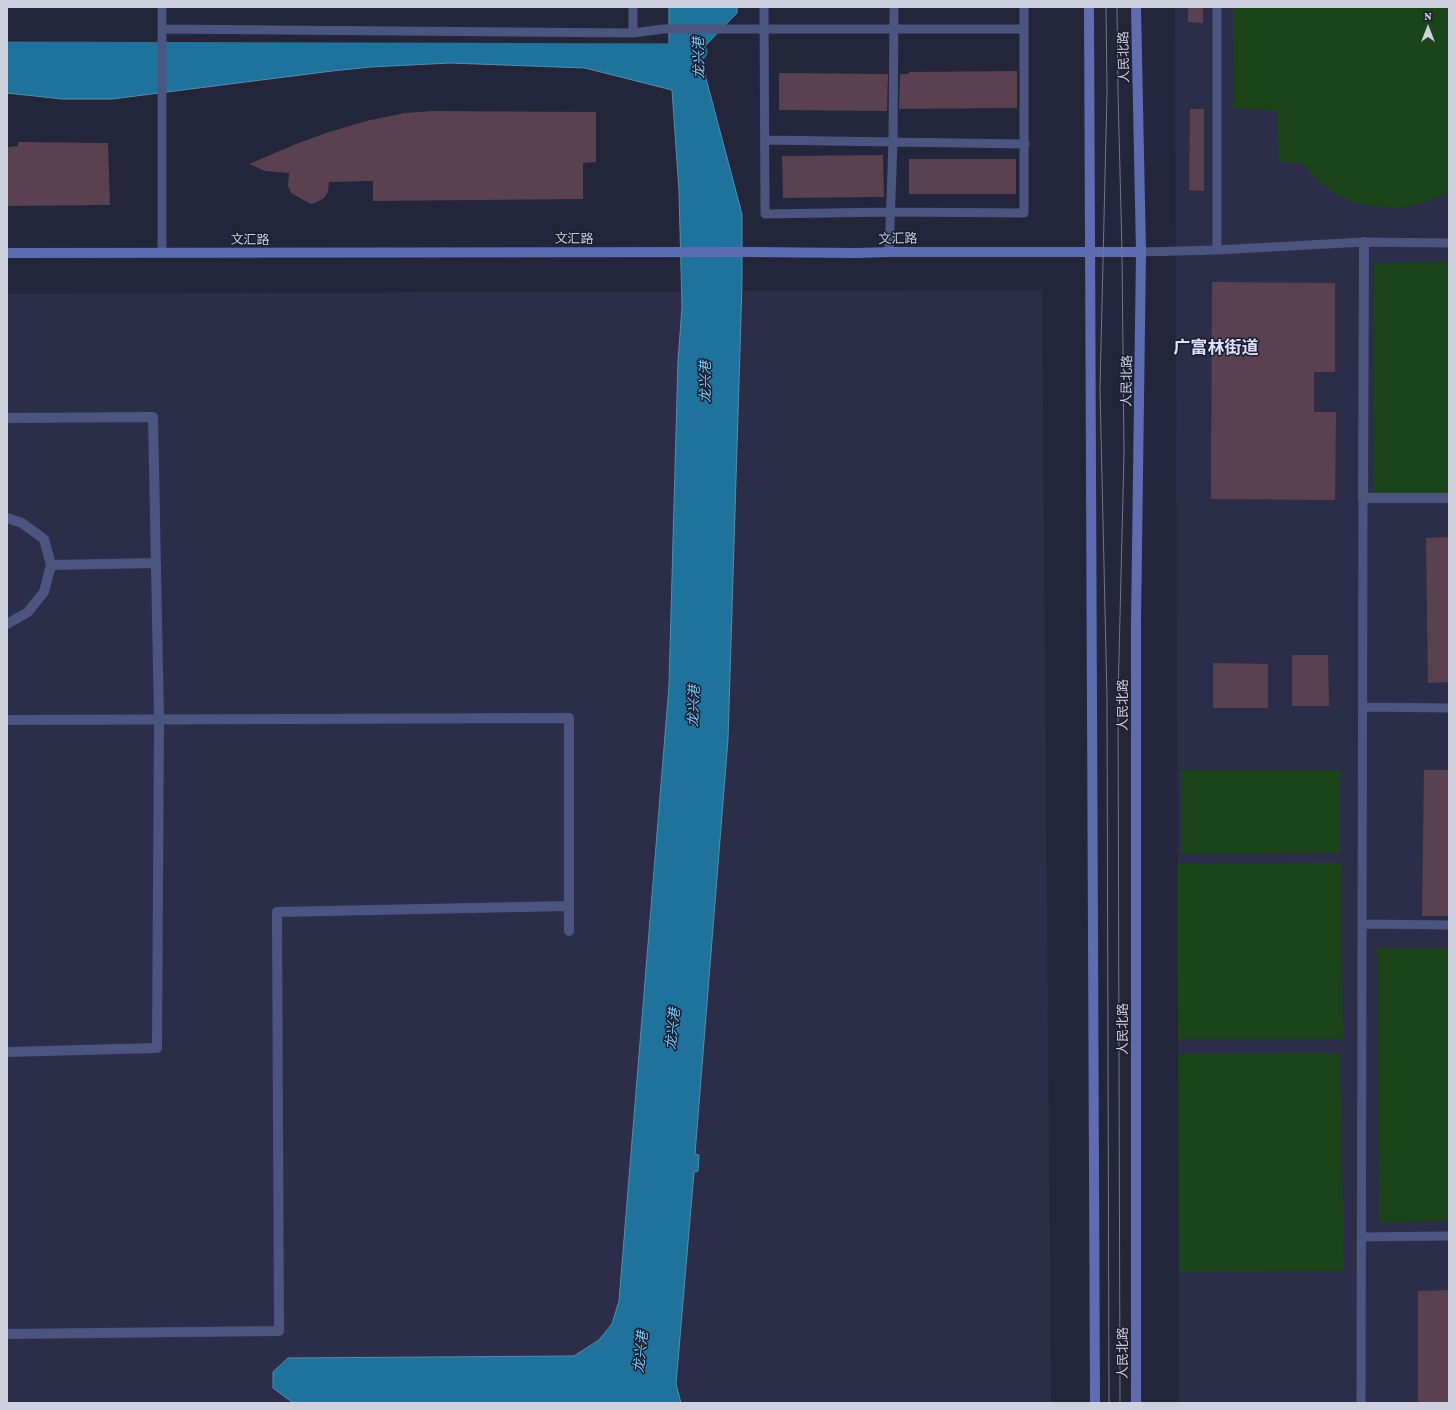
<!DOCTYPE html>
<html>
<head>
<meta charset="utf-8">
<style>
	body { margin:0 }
	#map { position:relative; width:1456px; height:1410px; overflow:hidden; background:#23253a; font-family:"Crimson Pro",serif }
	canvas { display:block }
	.frame { position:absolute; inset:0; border:8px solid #ced0de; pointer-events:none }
	.north { position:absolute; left:1408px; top:8px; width:40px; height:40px; -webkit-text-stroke:3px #1a1c30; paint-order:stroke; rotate:0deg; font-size:11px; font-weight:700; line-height:16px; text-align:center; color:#ced0de }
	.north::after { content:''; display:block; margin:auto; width:14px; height:18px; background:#ced0de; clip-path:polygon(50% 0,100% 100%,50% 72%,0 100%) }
</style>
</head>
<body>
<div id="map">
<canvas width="1456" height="1410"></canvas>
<div class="frame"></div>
<div class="north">N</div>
</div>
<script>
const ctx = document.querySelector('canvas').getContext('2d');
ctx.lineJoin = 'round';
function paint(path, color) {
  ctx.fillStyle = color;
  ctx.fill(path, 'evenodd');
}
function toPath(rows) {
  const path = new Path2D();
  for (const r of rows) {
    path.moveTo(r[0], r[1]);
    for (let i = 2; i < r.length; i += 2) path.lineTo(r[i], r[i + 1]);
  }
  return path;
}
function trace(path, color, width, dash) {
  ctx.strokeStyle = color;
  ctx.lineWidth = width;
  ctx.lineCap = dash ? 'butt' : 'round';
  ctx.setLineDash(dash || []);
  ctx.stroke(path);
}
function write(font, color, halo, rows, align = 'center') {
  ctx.font = font + ' "Crimson Pro","Noto Sans SC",serif';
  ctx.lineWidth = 3;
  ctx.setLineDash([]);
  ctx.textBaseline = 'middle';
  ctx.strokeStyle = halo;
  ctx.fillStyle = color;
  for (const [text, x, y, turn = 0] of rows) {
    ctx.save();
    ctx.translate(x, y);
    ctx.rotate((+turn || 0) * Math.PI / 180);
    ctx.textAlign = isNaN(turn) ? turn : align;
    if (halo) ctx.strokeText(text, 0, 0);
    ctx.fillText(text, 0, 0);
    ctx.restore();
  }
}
paint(toPath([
	[1175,7,1449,7,1449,1403,1179,1403],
	[1042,290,1051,1403,7,1403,7,294]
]), '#2c2e49');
paint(toPath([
	[1233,7,1449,7,1449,192,1427,201,1412,206,1397,208,1364,205,1353,202,1332,192,1313,176,1303,163,1279,162,1277,111,1234,108],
	[1449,262,1449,494,1373,494,1374,263],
	[1181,770,1340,770,1340,853,1181,854],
	[1341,863,1343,1039,1178,1039,1177,864],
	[1378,948,1449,948,1449,1221,1379,1223],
	[1340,1053,1344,1271,1179,1272,1178,1054]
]), '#1b441a');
const water = toPath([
	[669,7,737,7,737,13,699,52,742,214,742,284,728,739,695,1154,699,1155,698,1171,694,1172,676,1384,681,1403,302,1403,292,1402,273,1388,273,1372,288,1358,574,1356,599,1340,612,1324,619,1301,669,686,678,361,682,307,679,191,672,90,585,68,450,63,371,67,332,71,112,99,62,99,7,93,7,55,669,52,669,7]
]);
paint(water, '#1e729c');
trace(water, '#538eb0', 1);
trace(toPath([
	[7,50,699,52]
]), '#1e729c', 17);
paint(toPath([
	[1188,7,1203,7,1203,23,1188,22],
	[1017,71,1017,108,899,109,900,74,909,74,909,72],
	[779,73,888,74,887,111,779,110],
	[1190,109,1204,109,1204,191,1189,190],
	[432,111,596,112,596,162,583,163,583,199,373,201,373,181,329,182,328,192,324,198,317,202,311,204,291,193,288,186,289,173,265,171,249,164,296,144,326,133,366,121,405,113],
	[18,142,108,143,110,205,7,206,7,147,18,146],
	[883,155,884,197,783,198,782,156],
	[909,159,1016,159,1016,194,909,194],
	[1212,282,1335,283,1335,372,1314,372,1314,412,1336,412,1335,500,1211,499],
	[1449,537,1449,682,1428,683,1426,538],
	[1292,655,1328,655,1329,706,1292,706],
	[1213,663,1268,664,1268,708,1213,708],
	[1424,770,1449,770,1449,916,1422,916],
	[1449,1290,1449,1403,1418,1403,1418,1291]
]), '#59414f');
trace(toPath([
	[633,7,633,33],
	[764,7,765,214,891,212,1024,213,1024,7],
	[1217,7,1217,250],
	[163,29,633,33,663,29,1024,29],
	[765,140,1025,144],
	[889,252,893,142,894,7],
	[1141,252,1217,250,1364,242,1449,243],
	[162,253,162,7],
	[1363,707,1449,708],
	[1362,924,1449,925],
	[1362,1237,1449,1236],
	[1361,1403,1363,498]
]), '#4b5580', 9);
trace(toPath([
	[1364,242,1363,498,1449,498],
	[7,418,153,417,159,719,157,1048,7,1052],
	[7,518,22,523,44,539,51,565,44,592,28,612,7,624],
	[51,565,156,563],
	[7,720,569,718,569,931],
	[7,1334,279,1331,277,912,569,906]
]), '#4b5580', 10);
trace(toPath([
	[1089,7,1095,1403],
	[1136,7,1141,252,1136,623,1136,1403],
	[7,253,750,252,857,253,889,252,1141,252]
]), '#5e6db2', 10);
trace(toPath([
	[1106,7,1107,91,1100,389,1107,698,1109,1403],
	[1117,7,1118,92,1122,252,1124,453,1118,698,1120,1403]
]), '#747688', 1);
write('13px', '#ced0de', '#1a1c30', [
	["人民北路",1124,57,-91],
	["文汇路",574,239],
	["文汇路",898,239,-1],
	["文汇路",250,240],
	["人民北路",1127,381,-89],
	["人民北路",1123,705,-90],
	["人民北路",1123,1029,-90],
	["人民北路",1123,1353,-90]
]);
write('italic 14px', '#78caf9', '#1a1c30', [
	["龙兴港",699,58,-91],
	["龙兴港",706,382,-90],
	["龙兴港",694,706,-88],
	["龙兴港",673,1029,-84],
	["龙兴港",641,1352,-84]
]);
write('bold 17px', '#dee2fe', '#1a1c30', [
	["广富林街道",1216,348]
]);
</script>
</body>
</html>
